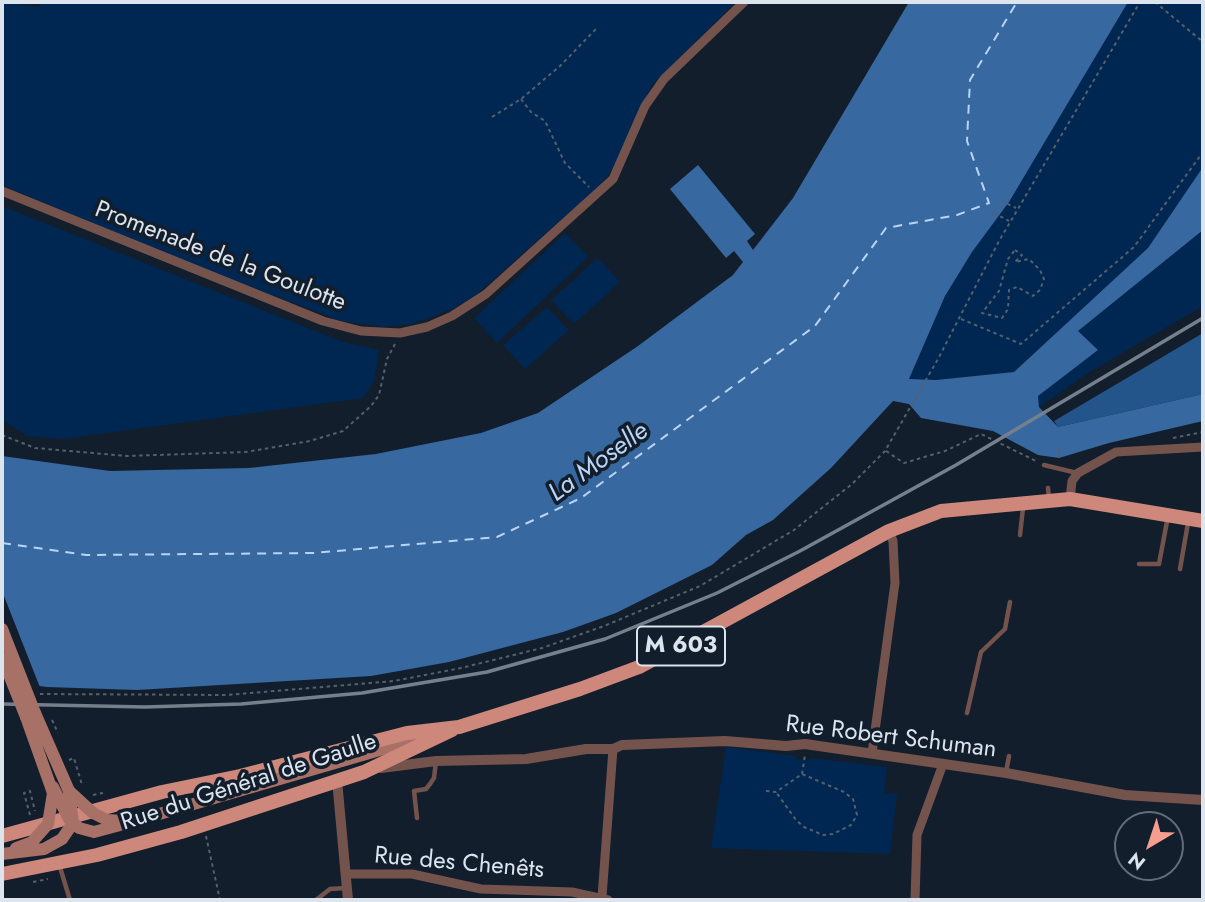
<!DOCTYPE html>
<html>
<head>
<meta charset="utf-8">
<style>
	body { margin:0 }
	#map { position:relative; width:1205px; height:902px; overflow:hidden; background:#121e2c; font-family:Jost,sans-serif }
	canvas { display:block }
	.frame { position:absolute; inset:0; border:4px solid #dce4ee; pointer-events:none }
	.north { position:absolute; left:1114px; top:811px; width:70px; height:70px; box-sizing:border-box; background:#121e2c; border:2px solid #636d7a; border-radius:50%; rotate:219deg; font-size:19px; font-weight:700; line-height:28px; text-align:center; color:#dce4ee }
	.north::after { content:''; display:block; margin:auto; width:24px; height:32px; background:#f59d8e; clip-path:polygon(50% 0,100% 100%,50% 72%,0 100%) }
</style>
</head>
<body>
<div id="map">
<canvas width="1205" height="902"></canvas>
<div class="frame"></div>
<div class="north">N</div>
</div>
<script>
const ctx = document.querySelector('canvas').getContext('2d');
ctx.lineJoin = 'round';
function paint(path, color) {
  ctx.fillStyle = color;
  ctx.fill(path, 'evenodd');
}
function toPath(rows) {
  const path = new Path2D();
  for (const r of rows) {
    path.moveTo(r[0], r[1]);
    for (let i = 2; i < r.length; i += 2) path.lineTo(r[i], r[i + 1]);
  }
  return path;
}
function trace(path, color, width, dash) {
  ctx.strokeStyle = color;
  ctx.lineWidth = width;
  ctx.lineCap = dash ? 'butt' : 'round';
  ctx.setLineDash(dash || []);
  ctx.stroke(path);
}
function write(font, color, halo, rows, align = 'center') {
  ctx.font = font + ' Jost,sans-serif';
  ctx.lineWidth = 7;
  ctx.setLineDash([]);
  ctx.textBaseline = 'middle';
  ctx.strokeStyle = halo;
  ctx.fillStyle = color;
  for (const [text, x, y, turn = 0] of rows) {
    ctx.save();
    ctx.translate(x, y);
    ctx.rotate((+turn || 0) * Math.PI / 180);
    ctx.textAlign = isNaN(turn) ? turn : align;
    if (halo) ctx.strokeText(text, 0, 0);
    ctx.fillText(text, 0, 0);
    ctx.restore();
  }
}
paint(toPath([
	[2,2,40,7,41,2,736,2,652,85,616,165,601,184,477,294,452,309,413,324,384,327,341,321,193,265,2,185],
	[1128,2,1203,2,1203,167,1148,248,1014,372,936,380,909,379,945,296,972,252,1009,202],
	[2,206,343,342,379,350,374,381,363,398,62,439,27,436,2,420],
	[1203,230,1203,306,1088,373,1039,407,1038,395,1098,350,1078,331],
	[565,233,588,257,497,343,474,318],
	[598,258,620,282,574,324,551,300],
	[547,307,569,330,525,369,503,345],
	[726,747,796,756,796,759,804,760,810,761,810,758,887,767,884,793,897,794,890,854,711,848]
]), '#002751');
paint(toPath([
	[1203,333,1203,394,1058,427,1054,421]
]), '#23548a');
paint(toPath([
	[909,2,1128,2,1009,202,972,252,945,296,909,379,936,380,1014,372,1148,248,1203,167,1203,230,1078,331,1098,350,1038,396,1039,407,1058,427,1203,394,1203,421,1109,443,1059,458,1038,455,993,431,921,418,909,404,893,401,831,468,773,520,746,535,712,565,616,613,563,632,449,662,371,676,137,690,47,687,2,681,2,456,110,471,249,468,376,454,481,433,538,413,638,346,733,275,743,262,734,251,726,258,670,189,698,165,755,234,747,241,753,250,793,198]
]), '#37689f');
paint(toPath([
	[2,591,41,690,2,685]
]), '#121e2c');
trace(toPath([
	[2,543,86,555,313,553,497,537,581,498,815,326,886,228,957,215,989,203,967,141,970,80,1017,2]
]), '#b9d4f4', 2, [9, 7]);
trace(toPath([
	[1155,2,1203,42],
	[521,99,531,112,545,121,565,163,589,187],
	[492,117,521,99,560,66,596,29],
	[1001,201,1016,208],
	[994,213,1009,221],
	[1015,250,1022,255,1015,262,1029,259,1040,270,1044,279,1040,290,1033,296,1017,287,1009,290,1008,309,1002,318,982,313,999,291,1008,259,1015,250],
	[961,319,1021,344,1134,247,1203,152],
	[2,435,35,448,127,456,246,452,310,441,343,431,371,406,379,395,387,359,395,344],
	[1173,438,1203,432],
	[886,451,904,463,945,451,981,434,1036,461],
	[1059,458,1059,447],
	[40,694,227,695,394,681,461,668,542,648,604,626,700,586,794,530,852,484,885,451,938,359,999,241,1140,2],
	[52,720,58,733],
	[69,760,74,758,82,785],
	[802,774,805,755],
	[766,791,776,792,802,774,844,792,853,799,857,815,851,825,833,834,823,835,804,827,796,820,776,792],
	[93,795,102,793,102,796],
	[30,815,24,793,30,791,35,811],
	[206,836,220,900],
	[33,882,48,879]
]), '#55606c', 2, [3.5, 3.5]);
trace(toPath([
	[1044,465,1077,473],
	[1048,488,1049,498],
	[1020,535,1023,508],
	[1139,564,1159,564,1168,516],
	[1180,569,1188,523],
	[967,713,981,652,1005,629,1010,602],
	[1006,772,1009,756],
	[417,818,414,791,426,789,430,784,434,778,436,761],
	[59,864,70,900],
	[316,900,330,889,346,888]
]), '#75534d', 4.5);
trace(toPath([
	[2,191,323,321,361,331,400,333,427,327,452,316,486,294,613,179,645,106,664,79,744,2],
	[1070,499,1072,481,1078,473,1116,452,1203,447],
	[872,753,895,583,893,541,889,531],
	[346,874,412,874,481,889,572,892,608,900],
	[602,897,613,749],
	[915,900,917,835,943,764]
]), '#75534d', 9);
trace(toPath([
	[381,768,436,761,526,759,586,749,613,749,622,745,725,741,786,746,805,744,1006,773,1125,795,1203,800],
	[337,780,348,900]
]), '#75534d', 10);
trace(toPath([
	[35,713,69,791],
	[26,717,53,793],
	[135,821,428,736]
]), '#a77167', 12);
trace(toPath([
	[2,836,162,792,240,776,407,733,459,727,580,689,639,667,889,531,941,511,1070,499,1203,521],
	[2,874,97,855,181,832,364,772,452,730]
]), '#cd887b', 14);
trace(toPath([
	[2,704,145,707,241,704,362,693,487,672,605,639,717,593,800,551,956,465,1203,318]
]), '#76808c', 3.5);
trace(toPath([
	[2,629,35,713],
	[2,657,26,717],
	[53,787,69,819,79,828,94,832,135,821],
	[69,791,93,813,107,820,124,821],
	[16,848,32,842,48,824,53,793],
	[2,854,44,849,62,839,73,823,69,791]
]), '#a77167', 12);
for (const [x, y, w] of [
	[681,646,88]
]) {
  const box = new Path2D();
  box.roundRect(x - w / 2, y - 19.5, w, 39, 5);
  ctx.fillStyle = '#121e2c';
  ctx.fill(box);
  trace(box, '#dce4ee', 2);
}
write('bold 23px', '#dce4ee', null, [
	["M 603",681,646]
]);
write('24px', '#dce4ee', '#121e2c', [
	["Promenade de la Goulotte",220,257,21],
	["Rue Robert Schuman",891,738,7],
	["Rue du Général de Gaulle",249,783,-18],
	["Rue des Chenêts",459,864,5]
]);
write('italic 26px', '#b9d4f4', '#121e2c', [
	["La Moselle",599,463,-36]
]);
</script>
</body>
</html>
